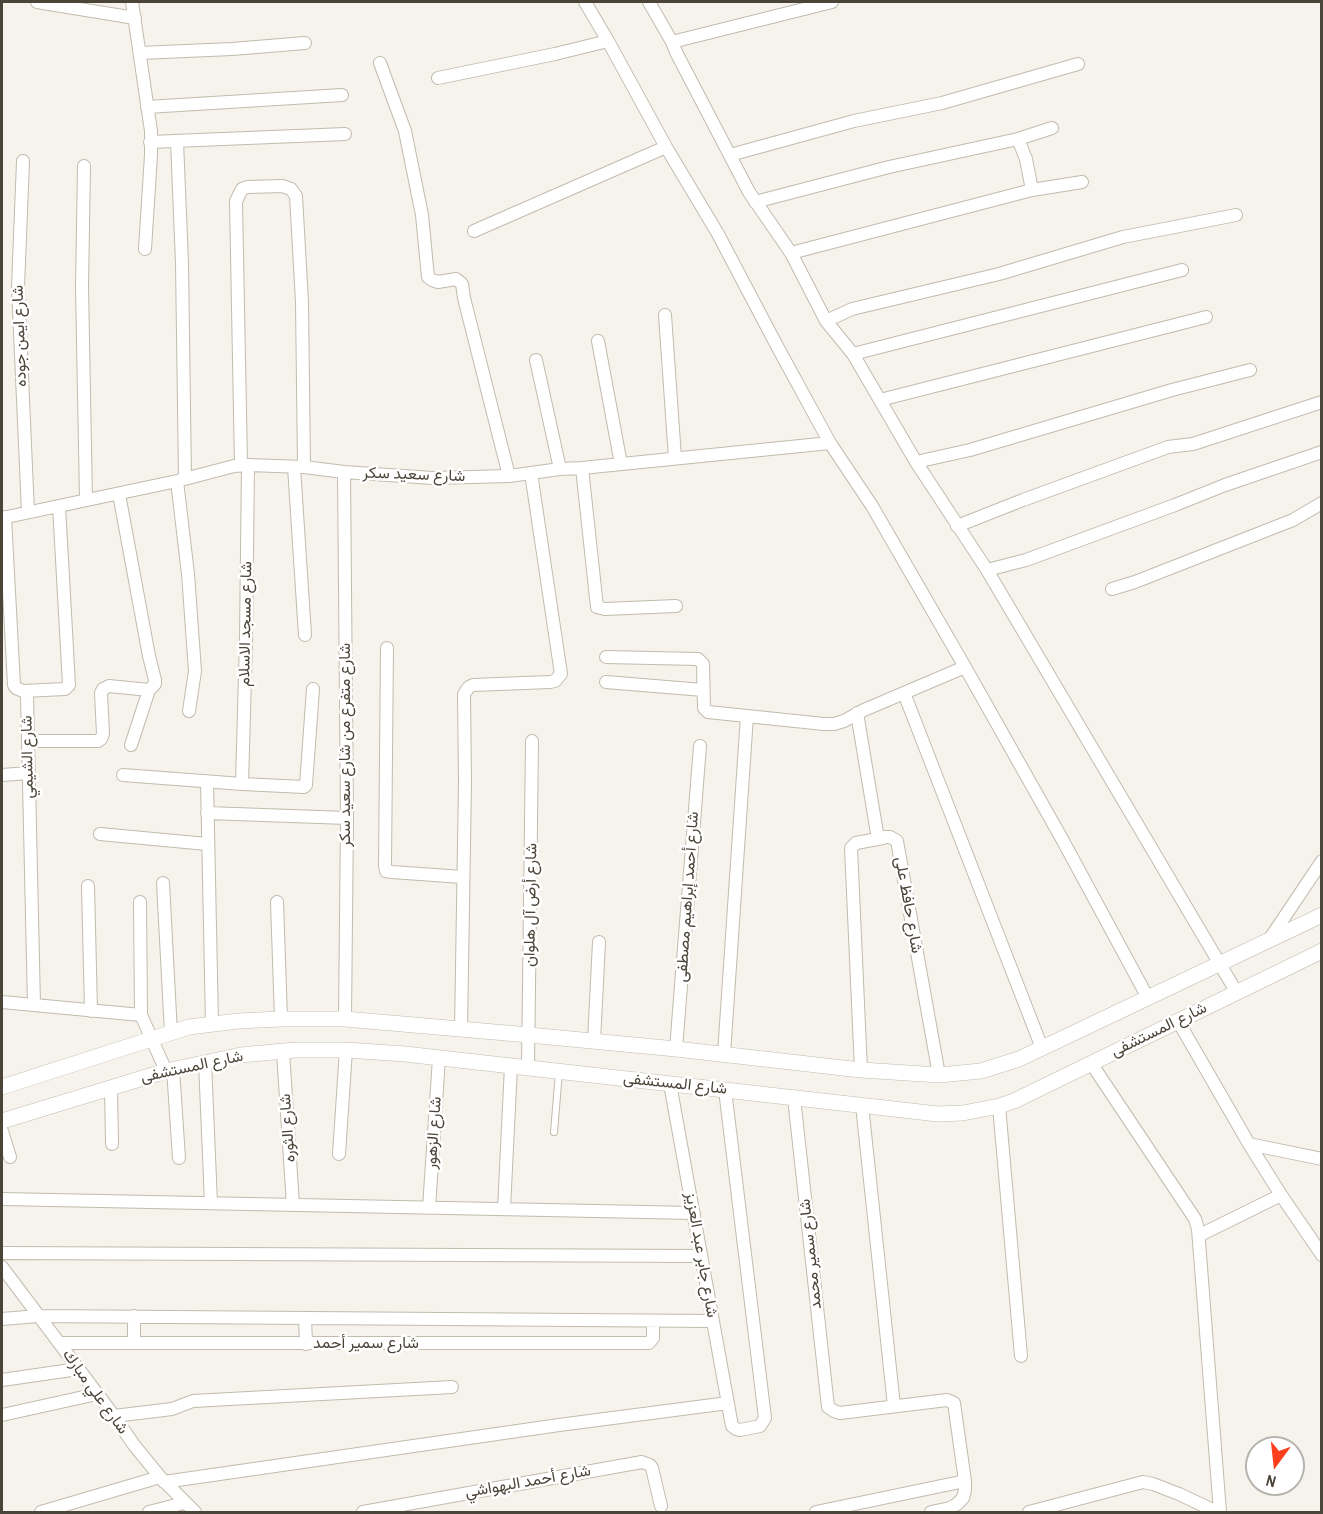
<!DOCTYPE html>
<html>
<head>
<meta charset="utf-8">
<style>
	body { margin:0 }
	#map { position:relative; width:1323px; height:1514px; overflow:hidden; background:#f6f3ec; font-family:"Archivo Narrow",sans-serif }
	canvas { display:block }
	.frame { position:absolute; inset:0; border:3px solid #4b4439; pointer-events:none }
	.north { position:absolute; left:1245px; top:1436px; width:60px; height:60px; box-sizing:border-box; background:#fff; border:2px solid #b7b4b0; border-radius:50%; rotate:195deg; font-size:16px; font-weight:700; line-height:24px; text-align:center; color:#4b4439 }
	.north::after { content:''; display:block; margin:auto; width:21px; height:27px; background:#fc3f1d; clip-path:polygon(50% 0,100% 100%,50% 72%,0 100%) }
</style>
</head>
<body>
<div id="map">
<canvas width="1323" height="1514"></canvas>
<div class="frame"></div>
<div class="north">N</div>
</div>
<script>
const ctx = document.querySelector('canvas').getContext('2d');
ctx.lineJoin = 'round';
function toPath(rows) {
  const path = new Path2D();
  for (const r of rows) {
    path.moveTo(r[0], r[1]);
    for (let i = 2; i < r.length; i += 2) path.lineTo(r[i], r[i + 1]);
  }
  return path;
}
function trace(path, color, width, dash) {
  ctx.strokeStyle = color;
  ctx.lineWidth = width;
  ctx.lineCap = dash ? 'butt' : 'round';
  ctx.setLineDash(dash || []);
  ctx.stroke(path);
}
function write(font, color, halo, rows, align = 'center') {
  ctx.font = font + ' "Archivo Narrow",Vazirmatn,sans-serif';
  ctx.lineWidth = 5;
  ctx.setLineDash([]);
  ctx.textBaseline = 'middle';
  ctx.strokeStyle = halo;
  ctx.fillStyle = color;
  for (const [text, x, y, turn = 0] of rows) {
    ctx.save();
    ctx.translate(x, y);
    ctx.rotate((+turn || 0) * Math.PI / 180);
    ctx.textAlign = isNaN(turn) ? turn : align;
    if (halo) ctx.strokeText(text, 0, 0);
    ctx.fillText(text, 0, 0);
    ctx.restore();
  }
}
const service = toPath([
	[554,1132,559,1072]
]);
const minor = toPath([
	[37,2,135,18],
	[132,2,151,131,151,155,145,249],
	[585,2,608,41,666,147,718,234,777,346,830,443,872,506,965,667,1062,839,1148,998],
	[649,2,672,42,677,54,749,192,791,253,826,321,853,354,916,462,987,570,1237,993],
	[672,42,832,2],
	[140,53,232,49,305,43],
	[380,63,405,131,422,215,428,277,432,280,438,282,456,279,462,284,464,298,509,476],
	[438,78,555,54,608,41],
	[147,107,342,95],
	[1018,139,1026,159,1032,190],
	[177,141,182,263,185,479],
	[150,142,345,134],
	[730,155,854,121,942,103,1078,64],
	[23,161,18,287,28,512],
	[84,166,82,287,86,500],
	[755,202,889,167,1018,139,1052,128],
	[474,231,666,147],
	[791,253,1032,190,1082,182],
	[665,315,675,458],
	[826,321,852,309,999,274,1123,237,1236,215],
	[598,341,621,464],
	[853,354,1182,270],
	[536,360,560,469],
	[880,400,1206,317],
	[916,462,970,450,1172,390,1250,370],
	[241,465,236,201,242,189,247,187,282,186,291,189,296,196,302,302,304,467],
	[294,467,305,635],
	[582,468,597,607,605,609,676,606],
	[344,472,347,818,345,1019],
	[177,481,188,574,195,671,189,711],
	[5,517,14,685,16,688,23,691,27,694,34,1005],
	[2,518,177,481,234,466,248,465,304,467,344,472,433,478,509,476,560,469,582,468,830,443],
	[957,526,1023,500,1168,447,1193,444,1322,402],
	[987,570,1026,560,1175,505,1225,485,1322,452],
	[1112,589,1135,582,1293,520,1322,503],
	[387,648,385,866,386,871,392,872,462,877],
	[606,657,698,659,703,664,704,708,708,712,824,724,834,724,844,721,864,710,965,667],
	[606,682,703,690],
	[23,691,65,689,69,685,59,506],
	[904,693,1042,1048],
	[857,713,877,833,880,837,890,837,897,841,939,1075],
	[28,741,98,741,101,739,103,734,101,693,103,689,109,686,149,690,155,684,155,680,149,656,119,494],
	[131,745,149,690],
	[2,775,29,773],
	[123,775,242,784,304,787,306,785,313,689],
	[207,781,212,1024],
	[242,784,246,639,248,465],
	[207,813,347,818],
	[100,834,207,844],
	[163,883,171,1033],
	[88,886,91,1011],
	[140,902,141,1015,166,1071],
	[277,902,281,1019],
	[1269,940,1322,861],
	[2,1002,141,1015],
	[1178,1021,1249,1144,1281,1195,1322,1255],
	[461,1029,465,783,464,694,469,687,473,685,550,682,555,681,561,674,531,473],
	[594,1041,599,942],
	[676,1049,700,746],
	[283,1052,293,1205],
	[724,1054,747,716],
	[205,1062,211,1203],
	[1091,1063,1195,1219,1198,1229,1220,1512],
	[528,1068,532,741],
	[173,1069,179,1158],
	[861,1070,851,848,856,843,883,838],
	[670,1084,732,1426,736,1429,740,1430,760,1426,765,1418,725,1090],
	[111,1087,112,1144],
	[794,1098,828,1407,834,1411,840,1413,947,1400,954,1403,965,1481,965,1490,963,1498,957,1504,950,1508,931,1512],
	[862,1105,894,1406],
	[999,1106,1021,1356],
	[2,1131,10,1157],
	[1249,1144,1322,1159],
	[339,1154,346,1050],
	[2,1199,694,1213],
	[429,1208,439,1058],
	[504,1209,511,1066],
	[1200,1235,1281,1195],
	[2,1253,701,1256],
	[2,1267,114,1416,134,1445,160,1477,195,1512],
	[134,1316,134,1343],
	[305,1318,306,1344],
	[2,1319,38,1316,713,1321],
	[59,1343,649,1343,653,1338,653,1321],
	[2,1380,78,1369],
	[2,1415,97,1394],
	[114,1416,172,1409,193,1401,452,1387],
	[164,1482,559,1425,728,1403],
	[41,1512,160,1477],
	[149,1512,184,1503],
	[363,1512,642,1462,650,1465,652,1468,661,1506],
	[816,1512,965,1481],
	[1029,1512,1143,1482,1153,1484,1179,1494,1217,1512]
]);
const tertiary = toPath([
	[2,1087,189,1027,238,1021,281,1019,345,1019,529,1035,676,1049,861,1070,939,1075,981,1071,1019,1059,1322,915],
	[2,1121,166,1071,241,1055,295,1050,346,1050,405,1054,938,1114,963,1113,999,1106,1014,1101,1322,951]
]);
trace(service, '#c2bbae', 8);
trace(minor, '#c2bbae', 14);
trace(tertiary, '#c2bbae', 16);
trace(service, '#fff', 6);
trace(minor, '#fff', 12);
trace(tertiary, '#fff', 15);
write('16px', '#4b4439', '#fff', [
	["شارع ايمن جوده",20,336,-92],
	["شارع سعيد سكر",414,475,2],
	["شارع مسجد الاسلام",246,624,-89],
	["شارع متفرع من شارع سعيد سكر",346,745,-90],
	["شارع الشيمي",28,757,-91],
	["شارع أحمد إبراهيم مصطفى",688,897,-86],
	["شارع أرض آل هلوان",531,905,-89],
	["شارع حافظ على",908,905,80],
	["شارع المستشفى",1159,1030,-26],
	["شارع المستشفى",192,1067,-12],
	["شارع المستشفى",675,1084,6],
	["شارع الثوره",288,1128,-94],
	["شارع الزهور",434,1133,-86],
	["شارع سمير محمد",811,1254,-96],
	["شارع جابر عبد العزيز",701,1255,80],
	["شارع سمير أحمد",366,1344],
	["شارع علي مبارك",95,1392,54],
	["شارع أحمد البهواشي",528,1482,-10]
]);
</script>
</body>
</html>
